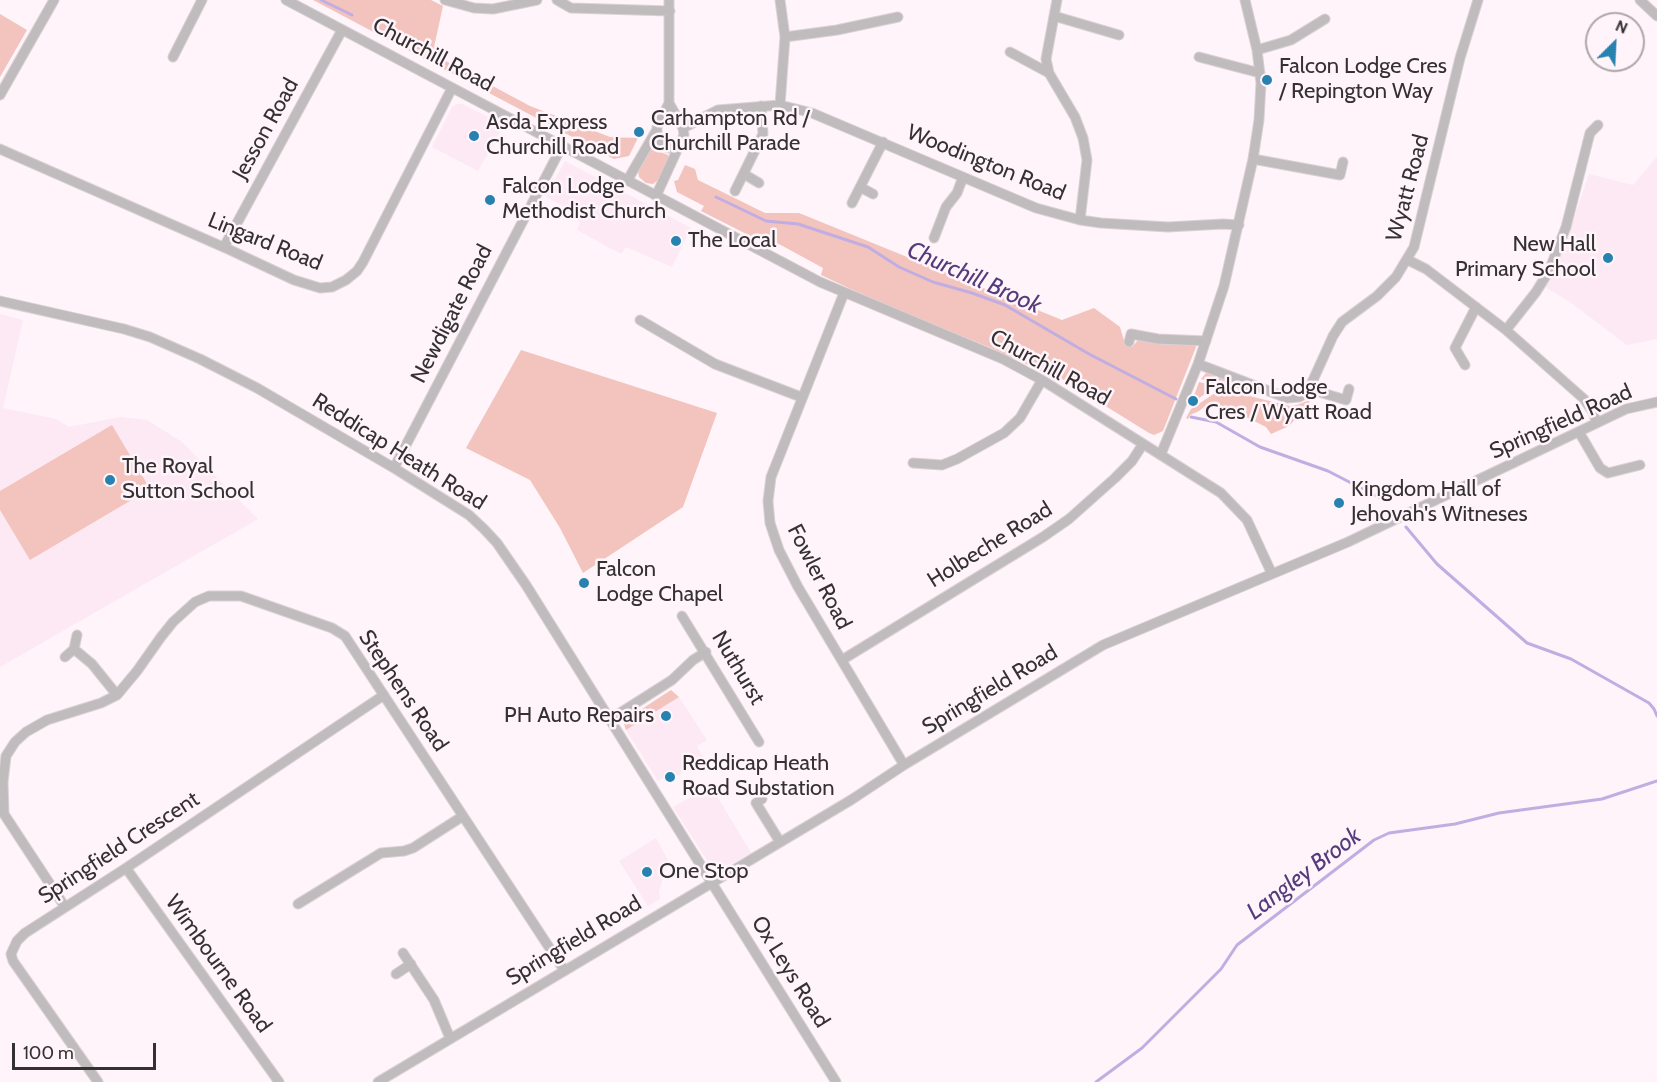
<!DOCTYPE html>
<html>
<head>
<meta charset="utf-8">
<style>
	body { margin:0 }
	#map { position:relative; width:1657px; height:1082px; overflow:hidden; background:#fef4f9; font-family:Cabin,sans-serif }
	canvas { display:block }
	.north { position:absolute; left:1585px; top:12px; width:60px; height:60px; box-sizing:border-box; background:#fef4f9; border:2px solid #aea6aa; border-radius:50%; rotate:24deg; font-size:16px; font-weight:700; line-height:24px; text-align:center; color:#353133 }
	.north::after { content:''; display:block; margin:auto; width:21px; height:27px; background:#2782b0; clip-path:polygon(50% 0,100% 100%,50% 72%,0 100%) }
	.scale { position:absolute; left:12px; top:1043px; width:144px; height:27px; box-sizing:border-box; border:3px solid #353133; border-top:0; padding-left:8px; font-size:18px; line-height:21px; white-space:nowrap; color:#353133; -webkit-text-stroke:4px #fef4f9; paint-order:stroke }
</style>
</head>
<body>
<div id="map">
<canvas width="1657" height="1082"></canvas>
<div class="north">N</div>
<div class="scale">100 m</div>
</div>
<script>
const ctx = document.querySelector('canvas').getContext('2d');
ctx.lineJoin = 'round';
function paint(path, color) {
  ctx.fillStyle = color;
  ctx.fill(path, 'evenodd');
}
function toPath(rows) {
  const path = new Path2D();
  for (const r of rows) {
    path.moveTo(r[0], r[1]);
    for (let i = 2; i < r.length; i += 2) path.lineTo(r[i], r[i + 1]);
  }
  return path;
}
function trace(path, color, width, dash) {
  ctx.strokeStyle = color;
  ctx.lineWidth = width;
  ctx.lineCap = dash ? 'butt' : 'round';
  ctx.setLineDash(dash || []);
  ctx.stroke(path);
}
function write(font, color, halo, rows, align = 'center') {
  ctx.font = font + ' Cabin,sans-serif';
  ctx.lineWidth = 5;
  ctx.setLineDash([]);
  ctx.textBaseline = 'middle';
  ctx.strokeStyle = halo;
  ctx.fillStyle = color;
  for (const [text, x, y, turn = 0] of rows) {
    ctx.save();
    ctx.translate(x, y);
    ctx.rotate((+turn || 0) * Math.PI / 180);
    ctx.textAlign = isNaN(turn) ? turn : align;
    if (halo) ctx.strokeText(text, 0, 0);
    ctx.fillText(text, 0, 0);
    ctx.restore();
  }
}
paint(toPath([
	[457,104,462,104,504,125,478,171,432,147,452,107],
	[1657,157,1657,339,1627,345,1570,302,1545,287,1564,248,1589,174,1633,185],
	[565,161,691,228,672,267,626,247,621,254,577,230,580,223,566,208,546,197],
	[0,314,23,320,3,408,56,419,69,427,120,417,147,420,182,442,258,519,0,667],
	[679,697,707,740,697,746,704,759,673,778,670,774,658,781,626,730],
	[711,786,751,853,716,872,714,871,673,807],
	[656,838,668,860,659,892,660,899,648,906,619,861]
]), '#fce9f3');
paint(toPath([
	[313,0,431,0,443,6,434,47,444,60,530,106,610,137,638,138,629,156,614,159],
	[0,14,27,30,0,77],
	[650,148,668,155,669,157,658,180,653,184,646,183,639,177,638,170],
	[685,165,695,169,698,180,765,213,799,213,1062,320,1094,308,1120,327,1125,344,1132,347,1139,339,1193,343,1196,347,1163,431,1154,435,1149,433,1054,374,1041,371,996,350,885,305,821,275,823,268,779,244,776,249,701,211,704,206,677,192,674,181,678,180],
	[521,350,717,413,683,507,583,573,560,528,530,480,466,448],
	[1206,373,1211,373,1273,397,1201,379],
	[1199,382,1216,386,1191,404],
	[1221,389,1290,406,1297,405,1310,400,1305,417,1297,417,1289,426,1271,434,1266,427,1232,410,1209,403,1199,411,1190,415,1188,419,1186,418,1191,409],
	[112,425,150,489,30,560,0,510,0,491],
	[671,690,679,697,626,730,624,724,628,718]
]), '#f3c3bd');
trace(toPath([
	[321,0,352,15],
	[716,197,766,221,798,224,868,247,899,267,933,282,972,293,1005,305,1089,354,1176,399],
	[1191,417,1216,422,1260,447,1328,471,1384,500],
	[1406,527,1437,564,1527,643,1571,659,1649,703,1654,709,1657,716],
	[1096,1082,1142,1048,1221,969,1237,945,1374,840,1389,833,1455,824,1499,813,1602,799,1657,781]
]), '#c0aee2', 3);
const street = toPath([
	[286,0,820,282,1003,359,1042,380,1221,493,1247,520,1272,574],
	[445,0,474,8,493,9,537,0],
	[557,0,571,8,670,11],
	[780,0,785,37,780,105],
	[1057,0,1046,59,1049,73,1075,117,1083,138,1087,160,1080,220],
	[1640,0,1657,16],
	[1054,16,1119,35],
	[785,37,837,30,898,17],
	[1257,50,1291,40,1325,19],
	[1010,52,1049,73],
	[173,57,202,0],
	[1199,57,1260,73],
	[0,95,54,0],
	[669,103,657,127,657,137,661,145,668,148,676,146,681,143],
	[683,128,718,110,780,105,812,113,1036,208,1080,220,1101,223,1168,227,1223,224,1239,225],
	[0,149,230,250,294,280,320,288,332,287,346,280,357,271,363,262,452,88],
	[1253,159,1340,175,1343,162],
	[744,174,759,183],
	[627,181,656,131],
	[860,187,873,194],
	[735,191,763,134,761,106],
	[656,196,684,135,683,128,669,103,669,0],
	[852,203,883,142],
	[934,238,946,207,957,193,963,177],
	[224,247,342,30],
	[1408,260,1426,269,1506,330,1584,399,1593,412,1597,423],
	[844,293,771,477,768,501,770,523,779,550,798,587,904,765],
	[0,301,124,329,150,337,200,359,257,388,394,468,469,515,484,529,497,543,526,585,836,1082],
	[640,320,715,364,801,397],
	[1506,330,1536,292,1549,271,1566,227,1590,133,1598,125],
	[1129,342,1131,334,1158,339,1206,341],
	[1198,364,1287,398,1299,397,1305,394,1309,389,1333,336,1342,322,1377,296,1396,277,1414,247,1460,58,1478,0],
	[1465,365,1455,348,1476,307],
	[1309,389,1346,400,1349,389],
	[1579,432,1600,468,1608,473,1640,465],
	[1161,454,1198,364,1224,286,1253,159,1259,120,1261,83,1257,50,1245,0],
	[913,463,942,465,957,459,1004,433,1020,418,1042,380],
	[394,468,562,146],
	[682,616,759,742],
	[74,649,92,664,117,695],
	[65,657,74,649,77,635],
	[842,660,1043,537,1069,519,1115,478,1132,461,1143,444],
	[609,720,672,680,693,660,706,652],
	[762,799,756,803,780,842],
	[126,868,279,1082],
	[298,904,381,853,404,851,413,848,463,816],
	[65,907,4,814,3,782,6,756,15,742,26,732,47,720,101,703,117,695,137,671,161,637,173,622,195,602,209,596,241,596,332,628,345,636,564,970],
	[403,953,434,1000,450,1038],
	[396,974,411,964],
	[98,1082,13,961,11,954,17,941,25,933,126,868,384,695],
	[378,1082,851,800,904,765,1103,645,1348,542,1626,409,1657,402]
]);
trace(street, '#dad1d5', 11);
trace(street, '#c0bbbc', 9);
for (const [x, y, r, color] of [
	[1267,80,6,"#2782b0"],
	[639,132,6,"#2782b0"],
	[474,136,6,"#2782b0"],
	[490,200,6,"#2782b0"],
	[676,241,6,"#2782b0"],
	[1608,258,6,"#2782b0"],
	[1193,401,6,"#2782b0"],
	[110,480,6,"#2782b0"],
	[1339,503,6,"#2782b0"],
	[584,583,6,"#2782b0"],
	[666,716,6,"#2782b0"],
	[670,777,6,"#2782b0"],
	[647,872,6,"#2782b0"]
]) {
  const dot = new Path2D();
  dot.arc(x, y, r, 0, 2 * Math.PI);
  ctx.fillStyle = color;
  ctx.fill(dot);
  trace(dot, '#fef4f9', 2);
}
write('22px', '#353133', '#fef4f9', [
	["Churchill Road",433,55,28],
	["Jesson Road",266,129,-61],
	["Woodington Road",986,163,22],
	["Wyatt Road",1408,188,-75],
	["Lingard Road",265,242,22],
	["Newdigate Road",452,314,-63],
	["Churchill Road",1050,368,29],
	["Springfield Road",1561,422,-24],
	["Reddicap Heath Road",399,452,32],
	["Holbeche Road",990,545,-32],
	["Fowler Road",819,577,63],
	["Nuthurst",738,668,59],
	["Springfield Road",990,690,-31],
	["Stephens Road",403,691,56],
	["Springfield Crescent",119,848,-33],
	["Springfield Road",574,941,-31],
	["Wimbourne Road",218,964,54],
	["Ox Leys Road",790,972,58]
]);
write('22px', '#353133', '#fef4f9', [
	["Falcon Lodge Cres",1279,67],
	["/ Repington Way",1279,92],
	["Carhampton Rd /",651,119],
	["Churchill Parade",651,144],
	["Asda Express",486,123],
	["Churchill Road",486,148],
	["Falcon Lodge",502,187],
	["Methodist Church",502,212],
	["The Local",688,241],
	["New Hall",1596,245,"right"],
	["Primary School",1596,270,"right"],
	["Falcon Lodge",1205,388],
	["Cres / Wyatt Road",1205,413],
	["The Royal",122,467],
	["Sutton School",122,492],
	["Kingdom Hall of",1351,490],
	["Jehovah's Witneses",1351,515],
	["Falcon",596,570],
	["Lodge Chapel",596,595],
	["PH Auto Repairs",654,716,"right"],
	["Reddicap Heath",682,764],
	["Road Substation",682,789],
	["One Stop",659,872]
], 'left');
write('italic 24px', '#553b7c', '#fef4f9', [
	["Churchill Brook",974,278,24],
	["Langley Brook",1304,874,-37]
]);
</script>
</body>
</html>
